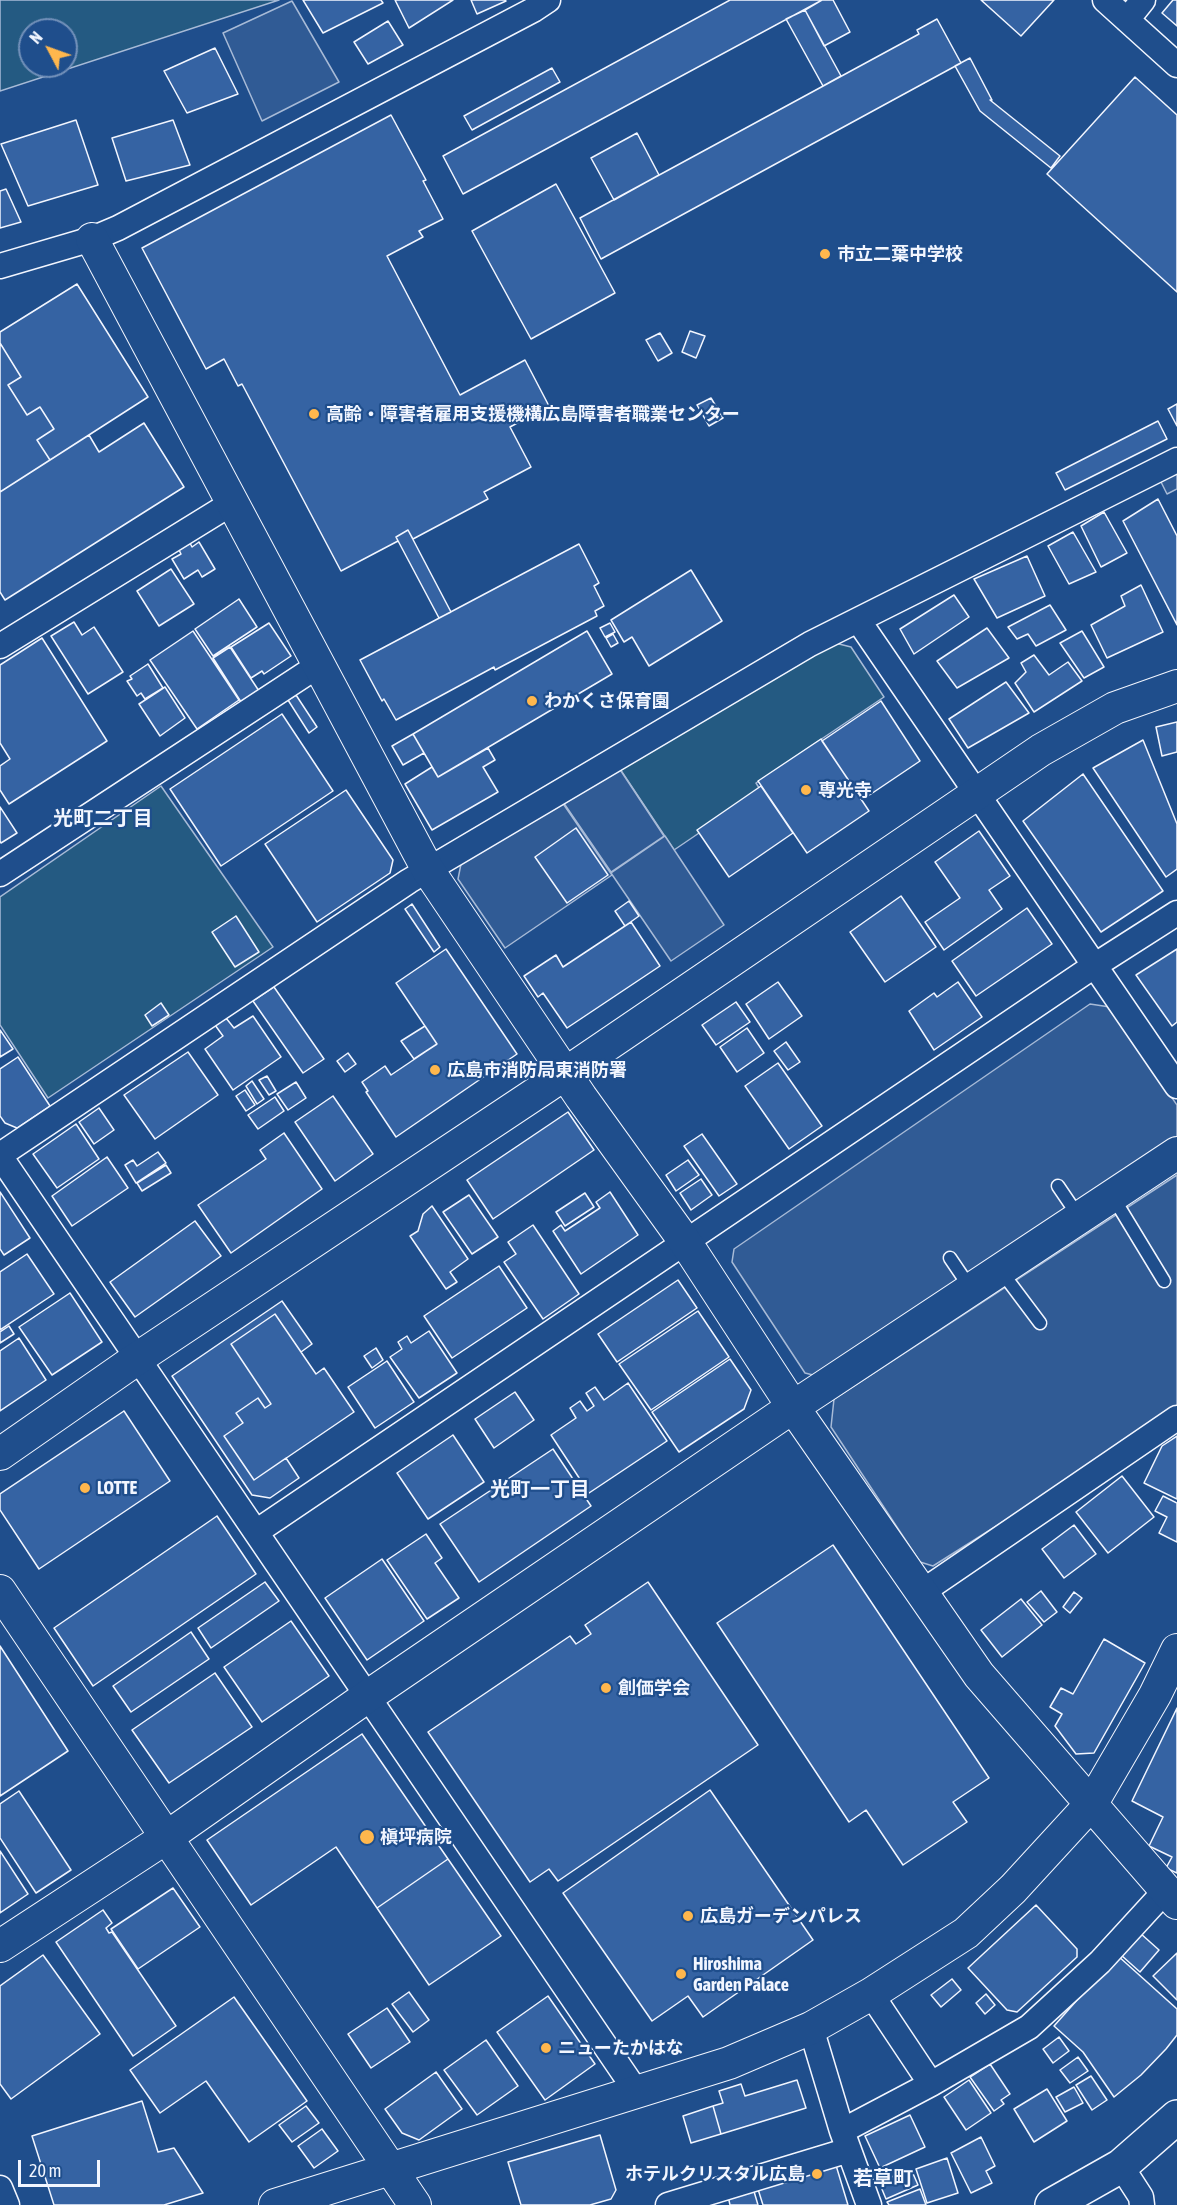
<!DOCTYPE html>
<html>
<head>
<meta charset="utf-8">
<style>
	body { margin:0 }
	#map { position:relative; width:1177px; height:2205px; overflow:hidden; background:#1f4e8c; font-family:"Asap Condensed",sans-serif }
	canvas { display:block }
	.north { position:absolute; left:18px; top:18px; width:60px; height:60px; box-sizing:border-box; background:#1f4e8c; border:2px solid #7391ba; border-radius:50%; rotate:311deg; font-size:16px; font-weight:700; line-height:24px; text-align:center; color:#f2f6ff }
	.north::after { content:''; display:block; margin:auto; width:21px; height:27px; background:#ffb74d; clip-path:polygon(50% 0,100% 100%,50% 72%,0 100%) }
	.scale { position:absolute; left:18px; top:2160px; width:82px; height:27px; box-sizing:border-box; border:3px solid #f2f6ff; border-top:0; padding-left:8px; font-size:18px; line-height:21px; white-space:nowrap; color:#f2f6ff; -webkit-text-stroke:4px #1f4e8c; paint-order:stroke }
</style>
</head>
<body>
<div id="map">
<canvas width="1177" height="2205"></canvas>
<div class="north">N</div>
<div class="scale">20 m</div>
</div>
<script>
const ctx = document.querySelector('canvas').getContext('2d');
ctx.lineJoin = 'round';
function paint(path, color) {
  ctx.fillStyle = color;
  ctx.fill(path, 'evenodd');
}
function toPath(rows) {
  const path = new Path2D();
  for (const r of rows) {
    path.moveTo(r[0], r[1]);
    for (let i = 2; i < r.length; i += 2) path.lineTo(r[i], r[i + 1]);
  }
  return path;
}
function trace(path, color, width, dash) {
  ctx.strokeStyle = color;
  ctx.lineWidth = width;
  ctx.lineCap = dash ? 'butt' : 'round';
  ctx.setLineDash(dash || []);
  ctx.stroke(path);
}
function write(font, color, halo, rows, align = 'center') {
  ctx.font = font + ' "Asap Condensed","Noto Sans JP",sans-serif';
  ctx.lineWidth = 4.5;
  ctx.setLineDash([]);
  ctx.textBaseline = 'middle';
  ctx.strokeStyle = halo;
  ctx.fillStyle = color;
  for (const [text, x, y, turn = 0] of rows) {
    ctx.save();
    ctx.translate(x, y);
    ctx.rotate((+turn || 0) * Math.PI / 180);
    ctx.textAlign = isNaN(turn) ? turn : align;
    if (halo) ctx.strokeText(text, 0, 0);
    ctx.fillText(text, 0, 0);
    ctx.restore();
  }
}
const green = toPath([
	[0,0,279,0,0,91,0,0],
	[30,30,66,30,66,66,30,66,30,30],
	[835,643,851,647,884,697,756,783,761,791,674,850,620,769,835,643],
	[161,786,273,947,48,1098,0,1025,0,897,161,786]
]);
paint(green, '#245a82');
trace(green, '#a8bbd7', 1.5);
const parking = toPath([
	[292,1,339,82,262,121,223,33,292,1],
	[1177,469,1177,489,1167,494,1159,478,1177,469],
	[619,768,664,836,611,872,563,802,619,768],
	[562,802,612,875,505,948,458,879,461,864,562,802],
	[665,836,724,925,671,961,611,873,665,836],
	[1090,1004,1110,1007,1177,1105,1177,1142,825,1378,805,1373,732,1262,734,1249,1090,1004],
	[1177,1175,1177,1412,933,1566,920,1562,831,1427,834,1399,1177,1175]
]);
paint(parking, '#305b95');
trace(parking, '#a8bbd7', 1.5);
const building = toPath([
	[303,0,381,0,383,3,323,33,303,0],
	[395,0,453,0,409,28,395,0],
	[471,0,505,0,506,1,477,14,471,0],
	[730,0,822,0,463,194,443,156,730,0],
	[822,0,833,0,850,32,824,46,805,10,822,0],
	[981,0,1054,0,1021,36,981,0],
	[1173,0,1177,0,1177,26,1162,13,1173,0],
	[805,10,841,76,823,86,786,19,805,10],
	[937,19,961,63,601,259,580,218,919,34,917,30,937,19],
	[388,21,403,45,368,64,354,42,388,21],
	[215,48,238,94,187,113,164,71,215,48],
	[970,58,992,100,990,100,1060,156,1051,168,980,111,955,66,970,58],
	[552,68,560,82,472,130,464,116,552,68],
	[1135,77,1177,115,1177,292,1047,174,1135,77],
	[391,115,426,180,423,181,443,219,419,231,423,237,387,256,460,395,525,360,549,406,510,427,531,467,484,492,488,499,413,539,408,530,396,537,398,541,341,571,242,384,238,386,224,359,206,369,142,248,391,115],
	[76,120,98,185,28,206,1,144,76,120],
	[173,120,190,165,126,181,112,138,173,120],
	[637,133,659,175,614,200,591,158,637,133],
	[556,184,615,293,531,339,472,231,556,184],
	[6,189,21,222,0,228,0,191,6,189],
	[77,284,148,397,50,460,37,440,54,429,40,407,27,415,8,385,21,377,0,343,0,332,77,284],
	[690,331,705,336,696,358,682,352,690,331],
	[660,333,672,353,658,361,646,340,660,333],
	[0,343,21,377,8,385,27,415,40,407,54,429,37,440,50,460,0,492,0,343],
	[711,398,723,418,709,426,697,405,711,398],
	[1177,404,1177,426,1168,409,1177,404],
	[1158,421,1167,439,1065,490,1056,473,1158,421],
	[144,423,184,487,5,600,0,592,0,492,89,435,99,452,144,423],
	[1158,499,1177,536,1177,625,1123,521,1158,499],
	[1104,512,1127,553,1101,567,1081,526,1104,512],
	[408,530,451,612,439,618,396,537,408,530],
	[1073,532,1096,572,1069,584,1048,546,1073,532],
	[199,542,215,569,202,577,198,570,184,579,172,559,181,554,179,550,190,543,192,547,199,542],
	[579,544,599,583,594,586,604,606,595,611,597,616,495,670,494,667,396,720,384,699,382,701,360,660,579,544],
	[1027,556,1045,596,997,618,974,579,1027,556],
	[171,569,194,604,159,626,137,591,171,569],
	[691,570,722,621,649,666,632,637,624,642,611,620,691,570],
	[1141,585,1163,632,1107,658,1091,625,1125,606,1121,596,1141,585],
	[954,595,969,617,914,654,900,629,954,595],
	[239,599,257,627,213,656,195,629,239,599],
	[1050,605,1066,630,1036,646,1028,634,1017,639,1008,627,1050,605],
	[74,622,82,635,94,627,123,672,88,694,51,636,74,622],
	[269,623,291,656,264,674,262,671,251,678,231,647,269,623],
	[610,623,615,632,605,637,600,628,610,623],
	[987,628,1009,658,957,688,937,661,987,628],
	[193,631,239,700,197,729,150,660,193,631],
	[587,631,612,674,438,777,413,734,587,631],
	[1082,631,1104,667,1084,678,1060,643,1082,631],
	[613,634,618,643,611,647,606,638,613,634],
	[42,638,107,741,9,804,0,790,0,766,10,759,0,743,0,665,42,638],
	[230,647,259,691,241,702,213,658,230,647],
	[1034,655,1049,675,1068,662,1082,681,1034,712,1015,683,1026,672,1021,663,1034,655],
	[148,664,163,688,145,699,141,693,137,696,127,681,132,679,130,676,148,664],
	[1006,682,1029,713,968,748,949,719,1006,682],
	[165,687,185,718,160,736,139,704,165,687],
	[296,695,317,727,309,733,288,700,296,695],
	[881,701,920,761,862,800,822,741,881,701],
	[282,714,333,791,221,866,170,789,282,714],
	[1177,722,1177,752,1162,756,1156,727,1177,722],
	[413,734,424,753,403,765,392,746,413,734],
	[821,739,869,811,807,853,758,781,821,739],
	[1143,740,1177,824,1177,869,1166,877,1093,768,1143,740],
	[488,748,495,760,483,767,498,792,432,830,405,784,432,767,438,777,488,748],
	[1083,774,1163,891,1101,932,1023,821,1083,774],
	[761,786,793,833,729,877,697,830,761,786],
	[346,790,393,860,390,873,317,922,265,844,346,790],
	[0,807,17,833,1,843,0,841,0,807],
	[576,828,608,875,567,903,535,857,576,828],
	[979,831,1010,876,989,890,1002,909,944,950,925,922,960,898,935,862,979,831],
	[901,896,936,947,885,982,850,932,901,896],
	[629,901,639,916,625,926,615,911,629,901],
	[412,904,440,947,434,952,405,909,412,904],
	[1027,908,1052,944,976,996,952,961,1027,908],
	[236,916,259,952,235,967,212,932,236,916],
	[631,922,660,966,567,1028,543,993,538,997,524,976,556,955,563,967,631,922],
	[446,949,517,1054,396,1137,366,1092,368,1091,362,1082,385,1066,391,1075,437,1044,396,983,446,949],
	[1177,949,1177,1022,1172,1026,1136,975,1177,949],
	[778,982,802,1016,769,1039,746,1004,778,982],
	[958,982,982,1017,934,1050,909,1011,934,993,937,997,958,982],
	[274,987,324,1059,303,1073,253,1001,274,987],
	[736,1002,750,1022,716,1045,702,1025,736,1002],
	[161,1003,169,1015,152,1026,145,1015,161,1003],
	[253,1016,281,1057,233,1090,205,1049,223,1036,215,1025,226,1018,234,1028,253,1016],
	[425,1026,437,1044,414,1059,401,1041,425,1026],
	[747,1028,764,1053,737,1072,720,1047,747,1028],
	[0,1030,13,1049,0,1057,0,1030],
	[786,1042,800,1062,788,1070,774,1051,786,1042],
	[188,1052,218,1095,155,1139,124,1095,188,1052],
	[348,1053,356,1064,345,1072,337,1061,348,1053],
	[18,1057,50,1106,17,1128,5,1123,0,1116,0,1069,18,1057],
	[778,1063,822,1126,789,1149,745,1086,778,1063],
	[267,1076,276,1091,269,1095,259,1080,267,1076],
	[252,1081,264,1099,257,1104,246,1086,252,1081],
	[296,1082,306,1098,288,1110,277,1094,296,1082],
	[245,1090,255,1105,246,1111,236,1096,245,1090],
	[333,1096,373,1154,335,1181,295,1122,333,1096],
	[275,1097,284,1111,258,1129,248,1115,275,1097],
	[99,1108,114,1130,94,1144,79,1122,99,1108],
	[568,1112,594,1150,493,1219,467,1180,568,1112],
	[76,1124,99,1159,57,1188,33,1154,76,1124],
	[284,1133,322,1189,231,1253,198,1205,266,1159,260,1150,284,1133],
	[702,1134,737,1184,719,1196,684,1146,702,1134],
	[158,1152,166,1163,136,1183,125,1165,133,1160,137,1166,158,1152],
	[107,1157,128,1188,72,1226,52,1196,107,1157],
	[688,1160,699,1175,676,1191,666,1175,688,1160],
	[166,1165,171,1173,142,1191,137,1183,166,1165],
	[701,1179,712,1195,691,1210,680,1193,701,1179],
	[0,1192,30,1238,4,1255,0,1249,0,1192],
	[610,1192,638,1235,581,1274,553,1231,561,1225,565,1231,600,1208,596,1202,610,1192],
	[585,1193,594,1207,565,1226,556,1212,585,1193],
	[469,1195,498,1237,472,1254,443,1212,469,1195],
	[432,1206,468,1259,450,1272,457,1282,446,1289,410,1236,418,1231,423,1214,432,1206],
	[195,1221,221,1256,135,1317,110,1282,195,1221],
	[533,1225,579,1294,543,1319,504,1262,516,1254,508,1242,533,1225],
	[27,1254,54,1294,0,1330,0,1272,27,1254],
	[499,1266,527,1308,452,1358,424,1316,499,1266],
	[678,1280,697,1308,617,1362,598,1334,678,1280],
	[70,1293,102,1342,52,1375,19,1327,70,1293],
	[282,1301,312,1344,301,1352,275,1314,231,1344,271,1404,265,1408,258,1398,236,1413,243,1423,224,1436,254,1480,286,1458,299,1478,270,1498,252,1495,172,1376,282,1301],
	[698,1311,729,1357,651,1410,619,1364,698,1311],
	[275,1314,316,1374,324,1368,354,1412,254,1480,224,1436,243,1423,236,1413,258,1398,265,1408,271,1404,231,1344,275,1314],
	[9,1326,14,1334,0,1343,0,1332,9,1326],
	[429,1331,457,1373,419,1398,390,1357,402,1349,398,1342,407,1336,411,1343,429,1331],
	[19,1338,46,1380,0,1411,0,1351,19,1338],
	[376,1348,383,1360,372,1368,364,1356,376,1348],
	[730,1359,751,1390,744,1409,679,1452,652,1412,730,1359],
	[387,1361,414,1402,375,1428,348,1387,387,1361],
	[628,1383,667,1441,589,1493,551,1435,576,1418,570,1408,580,1401,587,1411,594,1406,586,1393,595,1387,604,1400,628,1383],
	[515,1392,534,1420,494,1448,475,1419,515,1392],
	[124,1411,170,1481,39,1569,0,1510,0,1494,124,1411],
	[453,1435,484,1482,428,1519,397,1473,453,1435],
	[1177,1436,1177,1499,1144,1483,1162,1446,1177,1436],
	[553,1449,591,1506,479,1582,440,1524,553,1449],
	[1122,1476,1154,1517,1108,1553,1076,1512,1122,1476],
	[1163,1496,1177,1503,1177,1542,1159,1533,1167,1517,1155,1511,1163,1496],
	[217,1516,256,1574,93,1686,54,1628,217,1516],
	[1074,1525,1096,1554,1064,1578,1042,1549,1074,1525],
	[426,1534,442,1558,435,1563,459,1598,427,1619,387,1560,426,1534],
	[833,1545,989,1778,953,1802,967,1822,903,1865,866,1810,849,1822,717,1623,833,1545],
	[382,1559,424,1621,367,1660,325,1598,382,1559],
	[265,1582,279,1601,211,1648,198,1628,265,1582],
	[648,1582,758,1745,558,1881,549,1869,530,1882,428,1732,570,1636,576,1644,591,1634,585,1625,648,1582],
	[1041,1591,1057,1612,1044,1622,1027,1602,1041,1591],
	[1074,1592,1082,1598,1070,1613,1063,1607,1074,1592],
	[1021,1599,1042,1625,1002,1657,981,1630,1021,1599],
	[291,1621,329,1676,262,1722,224,1667,291,1621],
	[191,1632,209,1659,131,1712,113,1686,191,1632],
	[1104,1639,1145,1663,1094,1753,1076,1754,1055,1726,1062,1714,1050,1707,1061,1688,1073,1694,1104,1639],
	[0,1646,68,1751,0,1796,0,1646],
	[215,1673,252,1727,169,1783,132,1730,215,1673],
	[1177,1708,1177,1873,1166,1868,1172,1857,1149,1846,1163,1817,1132,1801,1177,1708],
	[362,1734,448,1859,377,1908,336,1847,251,1905,207,1840,362,1734],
	[710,1790,813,1940,703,2017,688,1996,652,2021,563,1893,710,1790],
	[19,1791,71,1870,36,1893,0,1838,0,1804,19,1791],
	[0,1851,28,1894,0,1913,0,1851],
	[448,1859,501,1936,429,1985,377,1908,448,1859],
	[173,1888,200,1927,138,1969,111,1929,173,1888],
	[1036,1905,1077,1949,1077,1957,1017,2012,1007,2010,968,1968,1036,1905],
	[103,1910,112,1923,106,1928,109,1933,112,1932,176,2026,133,2056,56,1942,103,1910],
	[1140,1933,1159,1950,1140,1972,1121,1955,1140,1933],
	[1177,1953,1177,2000,1153,1976,1177,1953],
	[43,1955,100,2034,11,2099,0,2084,0,1986,43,1955],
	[1117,1955,1177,2009,1177,2035,1166,2049,1141,2075,1114,2097,1083,2052,1054,2026,1117,1955],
	[952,1979,961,1990,941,2007,931,1995,952,1979],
	[409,1992,429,2020,413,2032,392,2004,409,1992],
	[986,1994,995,2005,985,2014,976,2003,986,1994],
	[548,1996,595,2064,545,2100,497,2032,548,1996],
	[234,1997,307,2101,249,2142,206,2081,160,2113,130,2070,234,1997],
	[387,2008,410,2042,371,2068,348,2034,387,2008],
	[1059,2037,1069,2051,1053,2063,1043,2049,1059,2037],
	[486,2040,518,2086,477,2115,444,2070,486,2040],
	[1078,2057,1088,2071,1070,2083,1060,2070,1078,2057],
	[990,2064,1010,2094,1001,2100,1004,2104,994,2111,970,2077,990,2064],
	[436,2072,462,2109,419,2140,402,2133,385,2109,436,2072],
	[1091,2076,1107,2100,1092,2110,1076,2085,1091,2076],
	[797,2080,806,2108,721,2134,713,2106,723,2103,719,2091,741,2084,745,2096,797,2080],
	[969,2080,991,2113,966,2130,944,2097,969,2080],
	[1074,2087,1083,2103,1065,2112,1056,2097,1074,2087],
	[1047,2089,1067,2121,1034,2142,1014,2109,1047,2089],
	[142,2101,158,2152,174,2148,203,2193,164,2205,54,2205,32,2136,142,2101],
	[306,2106,319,2123,292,2142,279,2125,306,2106],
	[713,2106,721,2134,691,2143,683,2116,713,2106],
	[910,2115,925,2147,880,2168,865,2136,910,2115],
	[322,2129,338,2151,314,2168,298,2146,322,2129],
	[600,2135,616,2190,611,2199,590,2205,521,2205,508,2162,600,2135],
	[981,2137,995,2166,986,2171,992,2183,971,2193,951,2153,981,2137],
	[947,2158,958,2193,927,2203,916,2169,947,2158],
	[835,2162,848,2205,763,2205,757,2186,835,2162],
	[911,2169,918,2185,886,2199,879,2182,911,2169],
	[753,2188,758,2205,730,2205,728,2196,753,2188],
	[920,2189,926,2205,889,2205,887,2202,920,2189]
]);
paint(building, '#3563a3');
trace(building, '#f2f6ff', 1.5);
const service = toPath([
	[1058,1186,1079,1217],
	[1113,1197,1164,1281],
	[950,1258,971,1289],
	[1001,1271,1040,1323]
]);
const minor = toPath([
	[1105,0,1177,65],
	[1127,20,1143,0],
	[0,266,92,239,118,228,533,10,548,0],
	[858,620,1177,1086],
	[0,646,232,503],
	[0,874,319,665],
	[0,1155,409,881,810,644,1177,460],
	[0,1156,636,2091],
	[256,1532,1094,966,1177,913],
	[922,1592,1177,1418],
	[871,1994,931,2084],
	[811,2028,842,2131,869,2205],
	[842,2131,931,2084,1029,2027,1100,1962,1166,1890],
	[1121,2166,1141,2197,1142,2205],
	[0,2188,7,2205],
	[668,2205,849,2150]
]);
const tertiary = toPath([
	[92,239,428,870,581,1097,686,1243,793,1407,979,1675,1177,1903],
	[0,1454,138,1358,547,1086,1041,750,1115,708,1177,686],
	[0,1591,415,2205],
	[0,1946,167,1837,368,1696,793,1407,1177,1153],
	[275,2205,729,2063,811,2028,871,1994,966,1933,1013,1889,1092,1803,1155,1695,1177,1650]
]);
const primary = toPath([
	[1052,2205,1121,2166,1177,2117]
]);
trace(service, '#f2f6ff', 15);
trace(minor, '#f2f6ff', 27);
trace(tertiary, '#f2f6ff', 34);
trace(primary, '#f2f6ff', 36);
trace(service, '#1f4e8c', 12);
trace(minor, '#1f4e8c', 24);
trace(tertiary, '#1f4e8c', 32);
trace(primary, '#1f4e8c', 33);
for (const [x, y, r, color] of [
	[825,254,6,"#ffb74d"],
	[314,414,6,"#ffb74d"],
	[532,701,6,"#ffb74d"],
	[806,790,6,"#ffb74d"],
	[435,1070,6,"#ffb74d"],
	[85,1488,6,"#ffb74d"],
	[606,1688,6,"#ffb74d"],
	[367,1837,8,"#ffb74d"],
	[688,1916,6,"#ffb74d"],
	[681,1974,6,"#ffb74d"],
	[546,2048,6,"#ffb74d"],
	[817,2174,6,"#ffb74d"]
]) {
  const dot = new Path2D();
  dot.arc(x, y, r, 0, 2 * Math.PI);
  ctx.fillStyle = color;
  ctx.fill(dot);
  trace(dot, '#1f4e8c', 2);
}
write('bold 18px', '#f2f6ff', '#1f4e8c', [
	["市立二葉中学校",837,254],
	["高齢・障害者雇用支援機構広島障害者職業センター",326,414],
	["わかくさ保育園",544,701],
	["専光寺",818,790],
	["広島市消防局東消防署",447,1070],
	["LOTTE",97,1488],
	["創価学会",618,1688],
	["槇坪病院",380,1837],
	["広島ガーデンパレス",700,1916],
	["Hiroshima",693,1964],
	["Garden Palace",693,1985],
	["ニューたかはな",558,2048],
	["ホテルクリスタル広島",805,2174,"right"]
], 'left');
write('bold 20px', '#f2f6ff', '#1f4e8c', [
	["光町二丁目",103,819],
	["光町一丁目",540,1490],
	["若草町",883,2179]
]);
</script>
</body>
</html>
